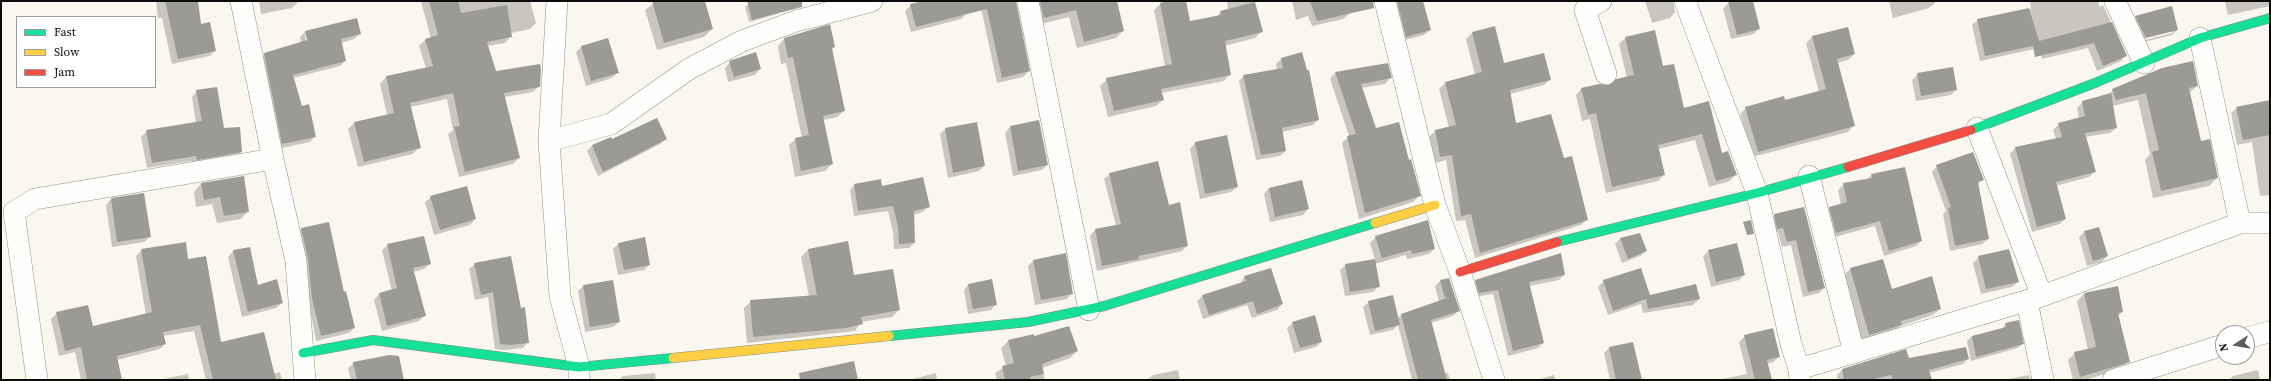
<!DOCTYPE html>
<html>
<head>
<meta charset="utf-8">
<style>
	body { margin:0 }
	#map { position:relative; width:2271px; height:381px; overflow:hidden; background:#faf8ee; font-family:"Source Serif 4",serif }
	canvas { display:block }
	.frame { position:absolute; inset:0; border:2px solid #0b0b0b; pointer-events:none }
	.legend { position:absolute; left:16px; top:16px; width:140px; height:72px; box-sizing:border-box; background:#fff; border:1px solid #9d9d9d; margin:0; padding:5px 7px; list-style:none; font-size:12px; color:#0b0b0b }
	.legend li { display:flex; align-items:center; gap:8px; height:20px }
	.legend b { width:20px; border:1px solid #9d9d9d }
	.north { position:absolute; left:2215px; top:325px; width:40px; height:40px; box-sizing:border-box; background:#fff; border:1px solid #9d9d9d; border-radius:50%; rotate:258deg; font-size:11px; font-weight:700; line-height:16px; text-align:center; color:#0b0b0b }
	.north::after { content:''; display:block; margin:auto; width:14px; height:18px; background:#5f5e5a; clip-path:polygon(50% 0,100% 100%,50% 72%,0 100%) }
</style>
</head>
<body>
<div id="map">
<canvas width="2271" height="381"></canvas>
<div class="frame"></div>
<ul class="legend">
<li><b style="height:5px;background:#16e098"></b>Fast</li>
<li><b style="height:5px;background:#ffcf43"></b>Slow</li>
<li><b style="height:5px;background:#f24e42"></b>Jam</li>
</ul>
<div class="north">N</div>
</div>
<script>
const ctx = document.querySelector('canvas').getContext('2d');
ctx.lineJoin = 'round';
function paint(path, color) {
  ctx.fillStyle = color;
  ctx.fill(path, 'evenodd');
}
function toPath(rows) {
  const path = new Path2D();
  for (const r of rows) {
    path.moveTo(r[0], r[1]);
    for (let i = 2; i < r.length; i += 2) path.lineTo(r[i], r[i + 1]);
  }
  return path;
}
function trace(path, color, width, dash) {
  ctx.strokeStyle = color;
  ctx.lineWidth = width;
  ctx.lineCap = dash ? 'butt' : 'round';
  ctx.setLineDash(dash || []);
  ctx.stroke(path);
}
paint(toPath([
	[156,1,197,1,201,25,215,51,209,56,172,64,162,18,158,18],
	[259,1,298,1,298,2,292,8,261,14],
	[421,1,530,1,536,23,530,29,511,33,511,36,505,43,487,46,495,72,539,86,533,92,504,97,519,158,513,164,459,177,448,134,453,130,447,99,410,107,419,147,413,154,358,167,348,129,354,123,387,115,380,84,386,77,426,68,419,46,425,40,431,39],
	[657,1,704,1,712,29,704,37,657,50,645,10],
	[758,1,778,1,780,12,777,14,749,22,745,6],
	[927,1,963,1,966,14,961,19,911,32,905,11,911,5],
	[982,1,1015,1,1029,71,1023,77,997,83,980,3],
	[1030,1,1116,1,1123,31,1116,38,1077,48,1069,17,1037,25],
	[1174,1,1185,1,1189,22,1216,17,1221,12,1228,10,1227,1,1254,1,1262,31,1255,38,1224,46,1230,74,1224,81,1161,93,1163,100,1156,106,1108,117,1100,86,1107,79,1165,66,1154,10,1160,4],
	[1292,1,1346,1,1349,14,1343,19,1312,26,1308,16,1296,20],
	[1389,1,1422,1,1430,30,1424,35,1401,41],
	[1645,1,1673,1,1675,12,1670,18,1652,23],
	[1735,1,1752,1,1759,28,1754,34,1731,39,1723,8,1729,3],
	[1889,1,1934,1,1935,3,1929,8,1893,18],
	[2030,1,2098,1,2100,7,2103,5,2126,55,2121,61,2097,71,2088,48,2042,59,2039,48,1980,61,1972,25,1978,20,2031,9],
	[2225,1,2270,1,2270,6,2228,15],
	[2136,17,2177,30,2172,35,2140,43,2130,22],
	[2172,31,2172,33,2141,41,2141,39],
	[830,26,834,47,831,50,844,111,837,117,823,120,832,164,825,171,795,177,789,145,796,139,802,138,786,63,781,64,778,46,784,39],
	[1494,27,1503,64,1550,79,1544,85,1510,94,1515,124,1563,160,1587,219,1581,225,1475,258,1465,220,1456,221,1446,160,1435,163,1429,137,1435,131,1449,128,1439,89,1445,83,1475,75,1466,39,1472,33],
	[305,32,360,34,354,39,341,43,345,61,340,66,293,78,301,107,315,136,310,142,277,149,259,59,264,54,301,43,300,37],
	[305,34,307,34,307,45],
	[1812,37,1854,54,1848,60,1837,63,1854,125,1848,132,1752,157,1740,114,1746,108,1785,101,1819,92,1806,43],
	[1625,38,1662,67,1683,109,1736,174,1730,181,1709,187,1695,140,1658,149,1664,175,1658,181,1606,193,1590,119,1582,121,1576,95,1582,88,1610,87,1627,78,1619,44],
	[581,47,617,73,612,78,586,86,576,52],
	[1302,54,1318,120,1313,125,1282,132,1285,151,1280,156,1256,160,1239,81,1244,76,1277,70,1276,64,1281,59],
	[730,62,760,69,755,75,728,82,725,68],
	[1387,64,1390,78,1385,84,1361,88,1375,129,1419,196,1413,202,1359,219,1342,143,1349,136,1330,79,1335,73],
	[1918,74,1956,90,1951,95,1916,101,1912,80],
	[2197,86,2189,93,2200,142,2217,178,2209,186,2153,198,2145,160,2150,154,2138,100,2112,106,2116,128,2110,133,2085,137,2095,171,2089,177,2056,186,2065,219,2060,224,2032,232,2010,154,2015,148,2056,139,2053,130,2059,124,2079,119,2077,108,2083,102,2108,95,2113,90],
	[197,91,241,152,236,157,192,165,191,161,147,168,141,137,147,131,196,123,192,97],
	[2270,101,2270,195,2260,196,2252,142,2237,145,2231,113,2237,108],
	[1039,122,1047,165,1042,170,1013,176,1005,133,1010,127],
	[945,129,984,166,979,171,948,178,940,134],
	[1227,137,1237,187,1231,192,1200,199,1190,149,1195,143],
	[610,138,612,140,666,139,660,144,598,176,587,151,592,146],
	[1937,166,1983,179,1978,184,1988,239,1982,244,1950,251,1943,214,1946,211,1932,172],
	[1110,174,1168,206,1187,246,1182,251,1097,271,1090,236,1095,230,1116,226,1104,179],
	[1872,175,1921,241,1916,246,1884,256,1875,226,1831,238,1824,213,1830,208,1841,205,1838,190,1844,184,1866,180],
	[201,184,248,211,241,219,217,223,212,204,196,207,194,192],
	[855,184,881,187,928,207,923,212,913,215,914,243,909,248,894,249,893,232,888,211,854,216,850,190],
	[1269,188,1308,209,1303,215,1270,222,1264,194],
	[431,197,475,219,470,225,434,235,425,202],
	[111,199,150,237,144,242,112,247,106,205],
	[1803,208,1824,288,1819,293,1803,297,1791,245,1782,247,1778,232,1772,234,1769,221,1775,215],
	[301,229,343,293,354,328,349,333,316,341,296,234],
	[2084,232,2107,256,2102,262,2087,266,2079,237],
	[1639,234,1646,251,1640,256,1622,263,1615,244,1620,239],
	[1376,237,1434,249,1429,254,1407,259,1406,255,1375,264,1378,287,1373,292,1345,296,1340,270,1346,265,1375,260,1370,243],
	[619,243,649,265,644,270,618,275,613,249],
	[388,245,430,264,424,269,413,272,425,315,419,321,382,331,374,300,379,294,392,291,382,250],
	[250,248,257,286,282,303,276,308,242,317,228,257,233,251],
	[142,250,188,261,221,343,273,374,280,372,282,380,206,380,194,331,163,336,165,344,160,349,117,360,121,380,81,380,75,352,59,356,51,319,57,313,92,328,146,315,136,256],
	[808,250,853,276,899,310,892,317,861,322,855,331,747,343,744,308,751,301,809,297,801,257],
	[1709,251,1744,275,1739,280,1711,287,1703,256],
	[1979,257,2018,282,2012,287,1981,294,1973,263],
	[1882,260,1891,290,1940,309,1933,315,1900,326,1894,332,1862,342,1843,276,1850,269],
	[1033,261,1072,293,1067,299,1035,305,1028,266],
	[475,264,521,309,528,342,523,348,504,350,495,349,488,297,475,300,469,269],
	[1270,269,1282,304,1277,310,1252,318,1247,305,1203,319,1197,301,1203,295,1240,284,1244,277],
	[1564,275,1559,280,1529,286,1543,343,1538,348,1508,356,1493,294,1474,297,1470,287,1476,281],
	[1449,280,1458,311,1453,316,1431,323,1444,374,1448,373,1450,380,1412,380,1398,325,1393,330,1370,335,1363,307,1369,302,1397,319,1402,314,1439,302,1435,286,1440,281],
	[1604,281,1649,296,1699,299,1693,305,1643,313,1641,304,1608,315,1598,287],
	[969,284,996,304,991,310,968,314,964,290],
	[583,286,619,322,613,327,585,332,578,291],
	[2117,287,2122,312,2118,316,2128,362,2121,369,2085,380,2073,380,2068,360,2075,353,2088,350,2077,301,2084,294],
	[1293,323,1321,342,1316,347,1294,353,1287,328],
	[2006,324,2022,344,2018,348,1971,361,1967,341,1972,336,2001,330],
	[1745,336,1779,357,1773,362,1767,364,1771,380,1717,380,1747,374,1739,342],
	[1034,337,1077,351,1070,358,1042,368,1045,380,997,380,995,373,1006,366,1001,348,1008,341],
	[1632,343,1641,380,1610,380,1604,353,1609,348],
	[1908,359,1968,359,1963,364,1929,373,1927,380,1838,380,1837,375,1842,370],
	[354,363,403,380,351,380,348,368],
	[1178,370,1180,380,1147,380,1153,375],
	[2258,370,2260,380,2229,380,2233,376],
	[655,373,656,380,619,380,623,376],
	[936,373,937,380,909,380],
	[188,374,189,380,159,380],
	[1554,375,1555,380,1537,380],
	[2029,375,2031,380,2003,380]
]), '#0003');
paint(toPath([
	[165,1,198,1,201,24,210,22,216,51,178,59],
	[429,1,458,1,461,13,507,5,512,37,487,42,496,71,540,64,541,69,540,87,504,93,520,158,465,172,454,127,460,126,453,93,410,103,421,148,364,162,354,122,394,113,386,76,433,66,425,39,438,35],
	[652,1,705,1,713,29,664,43],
	[747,1,802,1,802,7,752,20],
	[923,1,1016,1,1030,71,1002,78,987,9,916,27,910,4],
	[1040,1,1117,1,1124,31,1084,42,1076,10,1044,18],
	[1168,1,1186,1,1190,21,1221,15,1220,11,1255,2,1263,32,1225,41,1231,75,1161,89,1164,100,1114,111,1106,78,1172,64,1160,3],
	[1310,1,1373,1,1374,8,1317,21],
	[1397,1,1423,1,1431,30,1406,37],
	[1728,1,1753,1,1760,29,1737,35],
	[2172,6,2178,30,2146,38,2135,16],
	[2029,8,2039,41,2112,22,2127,56,2103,66,2094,43,2035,57,2033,46,1985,56,1977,19],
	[357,18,361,34,341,39,346,61,293,75,302,106,309,104,316,137,282,144,264,53,307,40,305,31],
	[830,24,835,47,832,48,845,111,823,116,833,164,801,171,795,138,809,135,793,57,788,58,784,38],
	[1495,26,1504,63,1544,53,1551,80,1510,90,1516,123,1551,114,1564,158,1572,156,1588,220,1480,253,1471,214,1461,216,1452,155,1440,157,1435,130,1456,125,1445,82,1482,72,1472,32],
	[1848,27,1855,54,1837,59,1855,126,1758,152,1745,107,1784,96,1785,100,1826,89,1812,36],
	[1655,30,1663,66,1674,64,1684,108,1709,101,1722,153,1728,151,1737,175,1716,181,1702,134,1658,145,1665,175,1612,187,1596,113,1588,115,1581,88,1599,84,1609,85,1616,79,1634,75,1625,37],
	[608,38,619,73,591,81,581,46],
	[756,52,761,69,734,77,729,61],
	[1302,52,1307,70,1309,70,1319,120,1282,128,1286,151,1261,155,1243,75,1283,68,1281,58],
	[2193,61,2198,86,2189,88,2201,141,2210,139,2218,178,2161,191,2152,152,2159,150,2146,93,2116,100,2112,89,2162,68],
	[1388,63,1392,78,1361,84,1376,128,1399,122,1409,160,1411,159,1421,196,1365,213,1347,136,1356,134,1335,72],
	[1953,67,1957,90,1921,96,1917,73],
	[217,87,224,128,240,127,242,152,197,160,196,156,152,163,146,130,202,121,196,90],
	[2111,93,2117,128,2085,133,2096,172,2056,182,2066,219,2037,227,2015,147,2062,137,2058,123,2085,116,2082,101],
	[2270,100,2270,135,2243,140,2236,107],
	[657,118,667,139,603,172,592,145,611,137,612,139],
	[1039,120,1048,165,1018,171,1010,126],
	[977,122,985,166,953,173,945,128],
	[1227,135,1238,187,1205,194,1195,142],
	[1973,152,1984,180,1978,182,1989,239,1955,246,1948,208,1951,207,1936,165],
	[1158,161,1169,205,1180,202,1188,246,1138,256,1139,259,1102,266,1095,229,1121,224,1109,173],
	[1905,167,1922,241,1889,251,1880,221,1836,233,1829,207,1847,202,1843,183,1872,178,1871,174],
	[244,176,249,212,224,216,220,197,204,200,201,183],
	[923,177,930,207,914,211,915,243,899,244,898,227,893,206,858,211,854,184,881,179,882,186],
	[1302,180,1309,209,1275,217,1269,188],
	[467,186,476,219,440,230,430,196],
	[144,193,151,237,117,242,111,198],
	[1804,207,1825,288,1808,292,1796,240,1787,242,1783,228,1777,229,1774,214],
	[1428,220,1435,249,1412,254,1411,250,1382,258,1375,236],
	[1751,220,1754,234,1747,235,1743,222],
	[329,222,344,292,346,291,355,328,321,336,312,299,308,258,301,228],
	[2099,227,2108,256,2093,261,2084,231],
	[1640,233,1647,251,1628,259,1620,238],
	[424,236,431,264,413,268,426,316,387,326,379,293,397,288,387,244],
	[645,237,650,265,624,270,618,243],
	[848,241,854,275,893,269,900,310,861,317,863,324,846,328,753,337,750,300,817,295,808,249],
	[186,242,188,259,206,256,221,342,264,332,276,380,213,380,200,325,163,332,166,344,117,356,122,380,87,380,81,347,65,351,56,312,88,305,93,326,152,312,141,249],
	[1737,243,1745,275,1716,282,1708,250],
	[250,247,258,285,277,279,283,303,248,312,233,250],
	[2009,249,2019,282,1986,289,1978,256],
	[1066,253,1073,294,1041,300,1033,260],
	[1561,253,1565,275,1529,282,1544,343,1513,351,1498,290,1479,293,1475,280],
	[511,256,521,308,525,307,529,343,510,345,500,344,493,292,481,295,474,263],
	[1375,259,1380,287,1350,292,1345,264],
	[1883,259,1892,289,1932,276,1941,309,1901,321,1902,325,1869,335,1850,268],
	[1271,268,1283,304,1257,314,1253,301,1209,315,1202,295,1246,281,1244,276],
	[1641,268,1650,295,1696,284,1700,299,1648,309,1646,299,1613,311,1603,280],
	[1449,278,1460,311,1431,320,1447,380,1418,380,1401,314,1450,297,1445,298,1440,280],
	[992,279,997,305,973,309,968,284],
	[613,280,620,322,590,327,583,285],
	[2118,286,2123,312,2118,313,2130,362,2080,377,2074,352,2096,347,2084,293],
	[1393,295,1400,325,1375,331,1368,301],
	[1315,315,1322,342,1300,348,1292,322],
	[2019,320,2024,344,1976,357,1972,336,2006,327,2005,323],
	[1069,326,1078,351,1042,364,1044,374,1030,377,1031,380,1005,380,1002,366,1014,363,1008,340,1034,334,1034,336],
	[1773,328,1780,357,1767,360,1772,380,1755,380,1744,335],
	[1633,342,1642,380,1616,380,1609,347],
	[1966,347,1969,359,1929,370,1932,380,1893,380,1891,375,1869,380,1844,380,1842,369,1906,349,1909,358],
	[389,355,399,356,404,380,357,380,353,362],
	[854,361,858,380,800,380,799,373]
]), '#9c9a95');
const street = toPath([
	[241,1,273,159,296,261,305,380],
	[557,1,549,141,560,296,579,367,579,380],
	[1028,1,1089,310],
	[1385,1,1435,205,1460,272,1494,380],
	[1601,1,1585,10,1606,74],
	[1685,1,1757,193,1791,344,1799,369,1800,380],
	[2115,1,2144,63],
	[2200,38,2240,223],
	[1977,128,2042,296],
	[549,141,611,124,689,69,742,41,796,21,872,1],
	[1809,176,1854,353],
	[2027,301,2043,380],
	[2247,338,2269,332],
	[1799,369,2042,296,2240,223,2270,223],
	[37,380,14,212,35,199,273,159],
	[2113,380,2223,345]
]);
const fast = toPath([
	[1971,130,2095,83,2200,38,2270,18],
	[1557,242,1757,193,1848,167],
	[889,336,1028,322,1104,306,1375,223],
	[303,353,373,340,579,367,673,358]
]);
const slow = toPath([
	[1375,223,1435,205],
	[673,358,889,336]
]);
const jam = toPath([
	[1848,167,1971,130],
	[1460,272,1557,242]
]);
trace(street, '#93928d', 22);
trace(fast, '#898884', 10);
trace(slow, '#898884', 10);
trace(jam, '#898884', 10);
trace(street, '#fefefc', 21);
trace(fast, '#16e098', 9);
trace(slow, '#ffcf43', 9);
trace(jam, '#f24e42', 9);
</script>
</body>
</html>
